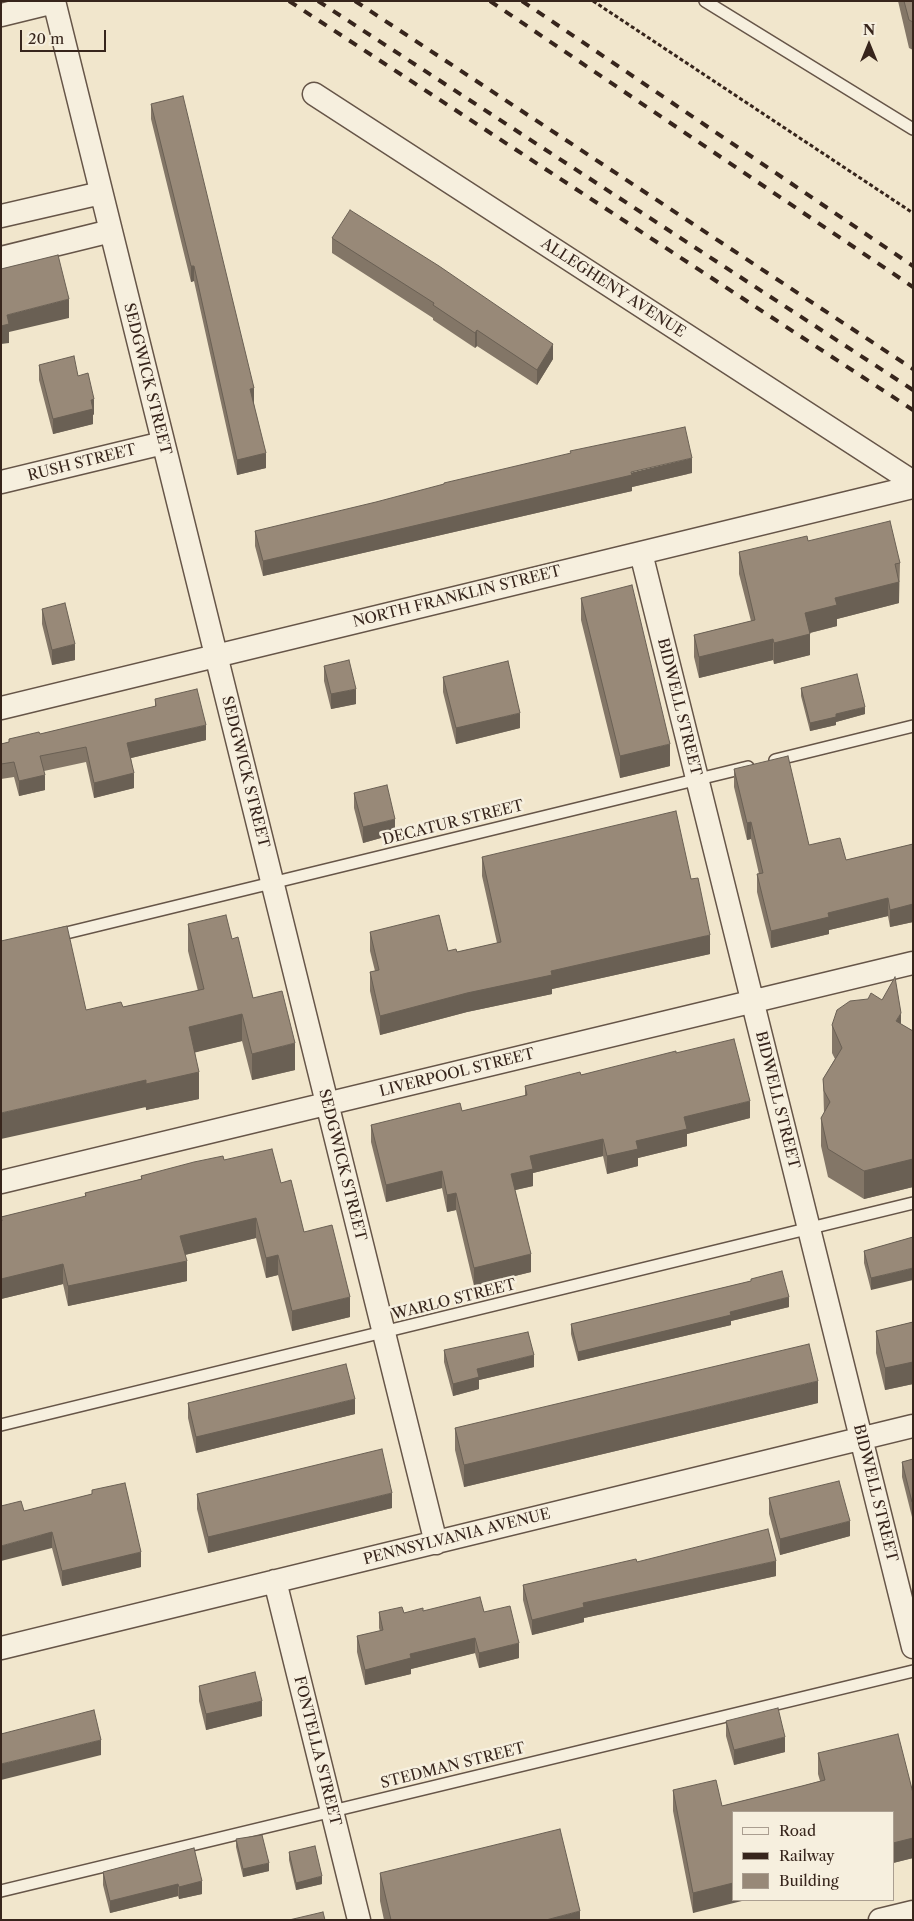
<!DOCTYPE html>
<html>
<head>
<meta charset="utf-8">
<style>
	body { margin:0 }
	#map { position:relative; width:914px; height:1921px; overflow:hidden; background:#f1e6cc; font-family:"Libre Caslon Text",serif }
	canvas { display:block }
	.frame { position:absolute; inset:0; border:2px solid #37251c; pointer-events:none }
	.legend { position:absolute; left:732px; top:1811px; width:162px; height:90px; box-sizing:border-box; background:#f6efde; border:1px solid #aa9e90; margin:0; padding:6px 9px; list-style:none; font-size:15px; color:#37251c }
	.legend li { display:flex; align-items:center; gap:10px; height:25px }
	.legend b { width:25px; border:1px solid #aa9e90 }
	.north { position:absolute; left:844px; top:20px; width:50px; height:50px; -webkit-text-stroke:4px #f6efde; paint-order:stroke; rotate:0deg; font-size:14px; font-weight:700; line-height:20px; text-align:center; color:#37251c }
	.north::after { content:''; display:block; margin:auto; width:18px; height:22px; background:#37251c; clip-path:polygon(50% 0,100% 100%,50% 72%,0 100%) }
	.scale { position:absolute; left:20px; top:30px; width:86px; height:22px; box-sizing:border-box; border:2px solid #37251c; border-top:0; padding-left:6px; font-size:15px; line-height:18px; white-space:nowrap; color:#37251c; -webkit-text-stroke:4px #f6efde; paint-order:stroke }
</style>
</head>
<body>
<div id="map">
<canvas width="914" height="1921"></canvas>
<div class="frame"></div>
<ul class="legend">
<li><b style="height:6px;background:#f6efde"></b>Road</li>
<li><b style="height:6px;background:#37251c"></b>Railway</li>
<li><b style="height:14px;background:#988978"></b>Building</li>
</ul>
<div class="north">N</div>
<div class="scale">20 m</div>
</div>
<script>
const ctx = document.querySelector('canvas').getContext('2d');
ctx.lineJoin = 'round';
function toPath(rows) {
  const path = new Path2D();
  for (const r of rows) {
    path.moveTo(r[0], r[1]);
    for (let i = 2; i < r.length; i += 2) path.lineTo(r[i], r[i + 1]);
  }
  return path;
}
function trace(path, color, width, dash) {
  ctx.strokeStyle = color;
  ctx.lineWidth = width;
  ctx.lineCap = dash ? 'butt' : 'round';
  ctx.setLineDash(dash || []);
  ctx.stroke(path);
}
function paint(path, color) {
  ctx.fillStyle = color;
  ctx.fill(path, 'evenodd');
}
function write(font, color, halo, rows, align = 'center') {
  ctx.font = font + ' "Libre Caslon Text",serif';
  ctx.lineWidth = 5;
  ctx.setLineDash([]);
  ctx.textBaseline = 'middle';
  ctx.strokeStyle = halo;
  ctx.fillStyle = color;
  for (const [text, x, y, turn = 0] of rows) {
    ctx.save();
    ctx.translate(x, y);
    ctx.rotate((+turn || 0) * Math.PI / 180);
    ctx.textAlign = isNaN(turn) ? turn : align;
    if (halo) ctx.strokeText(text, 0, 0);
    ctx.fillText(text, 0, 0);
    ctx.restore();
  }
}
const service = toPath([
	[705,1,913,129],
	[775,760,913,726],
	[54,936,748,767],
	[1,1425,913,1203],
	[1,1891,913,1671]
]);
const minor = toPath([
	[54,1,436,1543],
	[1,15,54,2],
	[314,94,913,482],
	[1,216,101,193],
	[1,258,111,231],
	[1,482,163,443],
	[641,553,913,1647],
	[1,708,913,487],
	[1,1182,913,963],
	[275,1581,359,1920],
	[1,1648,913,1426],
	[880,1920,913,1912]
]);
trace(service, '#665548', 14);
trace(minor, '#665548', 25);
trace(toPath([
	[593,1,913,213]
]), '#37251c', 3, [4, 2.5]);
trace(service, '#f6efde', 11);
trace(minor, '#f6efde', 22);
trace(toPath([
	[289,1,913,410],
	[318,1,913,390],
	[355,1,913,369],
	[490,1,913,287],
	[522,1,913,266]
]), '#37251c', 4, [9, 9]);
paint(toPath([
	[898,1,913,1,913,50,909,48],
	[151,104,254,404,266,468,237,475,194,281,191,282,151,119],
	[332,238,553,359,537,385,477,346,475,348,433,320,433,318,332,253],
	[39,365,78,376,94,414,93,415,93,424,53,434,39,380],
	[692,473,632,487,632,491,263,576,255,546,255,531],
	[808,541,900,563,899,603,837,619,837,626,810,633,810,655,774,664,773,660,699,678,694,657,694,635,751,621,739,574,739,552],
	[581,598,670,766,620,778,581,620],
	[42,609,75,660,52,665,42,624],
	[324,666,356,704,331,709,324,681],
	[443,677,520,728,456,744,443,692],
	[801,688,865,714,836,722,836,725,810,731,801,696],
	[155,699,206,740,131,758,134,788,94,798,86,762,44,771,45,790,19,796,14,777,1,779,1,744,9,742,9,739,40,734,155,707],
	[734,769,809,845,846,860,913,844,913,922,890,927,888,916,829,930,829,934,771,948,757,892,757,874,759,874,751,839,747,840,734,787],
	[354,793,395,834,363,843,354,808],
	[482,857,691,879,710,954,552,989,552,994,467,1012,380,1035,370,991,370,972,375,971,370,951,370,932,448,951,457,952,497,943,482,876],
	[188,924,232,939,253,998,295,1070,252,1080,242,1041,195,1052,199,1099,146,1110,146,1107,86,1010,123,1007,198,991,188,951],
	[901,1024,913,1031,913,1187,864,1199,828,1177,821,1146,821,1118,824,1113,823,1079,835,1059,832,1053,832,1025],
	[676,1053,750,1118,687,1134,687,1146,638,1158,638,1166,607,1174,603,1156,533,1173,533,1186,515,1190,531,1272,474,1286,456,1210,447,1212,442,1188,386,1202,371,1142,371,1125,462,1111,525,1096,525,1086,581,1075],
	[224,1160,281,1183,304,1232,350,1317,292,1331,278,1275,266,1278,256,1238,185,1255,187,1281,68,1306,63,1284,1,1299,1,1217,85,1197,85,1193,141,1179,141,1176],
	[913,1237,871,1290,864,1263,864,1251],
	[751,1279,789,1307,731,1321,731,1325,578,1361,571,1334,571,1324,751,1281],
	[913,1322,913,1384,885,1390,876,1353,876,1331],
	[444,1350,534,1367,479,1380,479,1389,453,1396,444,1362],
	[188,1403,355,1414,196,1453,188,1418],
	[818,1403,464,1487,455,1450,455,1428],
	[913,1459,912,1517,902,1477,902,1462],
	[92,1490,141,1567,62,1586,52,1548,24,1511,92,1494],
	[197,1494,392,1508,208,1553,197,1509],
	[769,1498,850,1536,780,1555,769,1514],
	[637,1562,776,1576,584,1618,584,1622,532,1635,523,1600,523,1585],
	[423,1611,484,1612,519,1658,479,1668,475,1653,411,1669,411,1674,365,1685,357,1652,357,1636,380,1631,379,1628,379,1612,404,1613],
	[199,1686,262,1716,206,1730,199,1701],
	[726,1721,785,1752,734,1765,726,1736],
	[818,1753,913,1793,913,1858,893,1863,893,1812,693,1913,673,1811,673,1790,722,1806,802,1786,820,1781,818,1774],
	[236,1839,269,1871,243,1877,236,1847],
	[194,1848,202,1894,179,1899,178,1896,110,1913,103,1885,103,1872],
	[289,1852,322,1884,296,1890,289,1860],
	[380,1873,580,1920,384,1920,380,1901]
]), '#837667');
paint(toPath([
	[191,266,194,266,194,281,191,282],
	[69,299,69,318,9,332,9,343,1,344,1,326,7,315],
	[477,330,477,346,475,348,475,333],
	[553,344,553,359,537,385,537,370],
	[254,388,254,404,250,405,250,389],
	[94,399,94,414,93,415,93,424,53,434,53,419,91,400],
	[266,453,266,468,237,475,237,460],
	[692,458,692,473,632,487,632,491,263,576,263,561],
	[899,582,899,603,837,619,837,626,805,634,805,613,835,598],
	[810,634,810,655,774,664,774,643],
	[773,639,773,660,699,678,699,657],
	[75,644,75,660,52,665,52,650],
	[356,689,356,704,331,709,331,694],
	[865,707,865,714,836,722,836,725,810,731,810,723,836,714],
	[520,713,520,728,456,744,456,728],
	[206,725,206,740,127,759,127,743],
	[670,744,670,766,620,778,620,756],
	[134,773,134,788,94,798,94,783],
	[45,775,45,790,19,796,19,781],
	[395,819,395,834,363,843,363,827],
	[751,822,751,839,747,840,747,823],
	[888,898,888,916,829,930,829,934,771,948,771,931,828,913],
	[913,904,913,922,890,927,890,910],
	[710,935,710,954,552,989,552,994,467,1012,380,1035,380,1016,551,971],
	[901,1013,901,1041,896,1021],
	[242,1014,242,1041,189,1054,189,1027],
	[295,1043,295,1070,252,1080,252,1054],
	[199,1072,199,1099,146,1110,146,1084],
	[146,1080,146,1107,1,1139,1,1113],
	[750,1101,750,1118,687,1134,687,1146,638,1158,638,1166,607,1174,607,1156,684,1117],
	[603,1139,603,1156,533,1173,533,1186,511,1191,511,1174,530,1156],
	[913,1159,913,1187,864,1199,864,1171],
	[442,1171,442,1188,386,1202,386,1185],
	[456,1193,456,1210,447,1212,447,1195],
	[256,1218,256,1238,180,1256,180,1236],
	[531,1254,531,1272,474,1286,474,1268],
	[278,1255,278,1275,266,1278,266,1258],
	[187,1261,187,1281,68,1306,68,1286],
	[63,1264,63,1284,1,1299,1,1279],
	[913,1268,913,1280,871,1290,871,1278],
	[350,1297,350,1317,292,1331,292,1311],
	[789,1297,789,1307,731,1321,731,1325,578,1361,578,1352,730,1312],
	[534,1355,534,1367,479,1380,479,1389,453,1396,453,1384,477,1369],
	[913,1362,913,1384,885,1390,885,1368],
	[818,1381,818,1403,464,1487,464,1465],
	[355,1399,355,1414,196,1453,196,1437],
	[392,1493,392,1508,208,1553,208,1537],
	[912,1502,913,1502,913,1517,912,1517],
	[850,1521,850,1536,780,1555,780,1539],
	[52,1532,52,1548,1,1561,1,1546],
	[141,1552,141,1567,62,1586,62,1571],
	[776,1561,776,1576,584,1618,584,1622,532,1635,532,1620,583,1603],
	[475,1638,475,1653,411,1669,411,1674,365,1685,365,1670,410,1654],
	[519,1643,519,1658,479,1668,479,1653],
	[262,1701,262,1716,206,1730,206,1714],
	[785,1737,785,1752,734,1765,734,1750],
	[101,1740,101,1755,1,1780,1,1764],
	[913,1838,913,1858,893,1863,893,1843],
	[269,1863,269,1871,243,1877,243,1869],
	[322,1876,322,1884,296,1890,296,1883],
	[202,1881,202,1894,179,1899,179,1887],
	[733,1883,733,1900,746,1900,693,1913,693,1893],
	[178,1884,178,1896,110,1913,110,1901],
	[580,1911,580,1920,546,1920]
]), '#6a6054');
const building = toPath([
	[904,1,913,1,913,22,909,20,904,1],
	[183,96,254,388,250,389,266,453,237,460,194,266,191,266,151,104,183,96],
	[350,210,439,266,553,344,537,370,477,330,475,333,433,305,434,303,332,238,350,210],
	[58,255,69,299,7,315,9,324,1,326,1,269,58,255],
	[74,356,78,376,88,373,94,399,91,400,93,409,53,419,39,365,74,356],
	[685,427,692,458,631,472,632,475,263,561,255,531,376,502,444,484,444,483,571,453,570,451,685,427],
	[890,521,900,563,895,564,899,582,835,598,837,605,805,613,810,634,774,643,773,639,699,657,694,635,755,620,739,552,807,536,808,541,890,521],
	[632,585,670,744,620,756,581,598,632,585],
	[65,603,75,644,52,650,42,609,65,603],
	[349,660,356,689,331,694,324,666,349,660],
	[508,661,520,713,456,728,443,677,508,661],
	[857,674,865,707,836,714,836,717,810,723,801,688,857,674],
	[197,689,206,725,127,743,134,773,94,783,86,747,40,756,45,775,19,781,14,762,1,764,1,744,9,742,9,739,39,732,40,734,156,706,155,699,197,689],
	[788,756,809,845,840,838,846,860,913,844,913,904,890,910,888,898,828,913,829,917,771,931,757,874,763,873,751,822,747,823,734,769,788,756],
	[387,785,395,819,363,827,354,793,387,785],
	[676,811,691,879,698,878,710,935,551,971,552,975,467,993,380,1016,370,972,379,970,370,932,439,915,448,951,456,949,457,952,501,942,482,857,676,811],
	[226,915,232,939,238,937,253,998,282,991,295,1043,252,1054,242,1014,189,1027,199,1072,146,1084,146,1080,1,1113,1,941,67,926,86,1010,121,1002,123,1007,204,989,188,924,226,915],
	[895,977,901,1013,896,1021,913,1031,913,1159,864,1171,828,1149,821,1118,830,1102,824,1091,823,1079,842,1048,832,1025,837,1010,850,1001,868,999,871,993,882,1000,895,977],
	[734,1039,750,1101,684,1117,687,1129,636,1141,638,1149,607,1156,603,1139,530,1156,533,1169,511,1174,531,1254,474,1268,456,1193,447,1195,442,1171,386,1185,371,1125,460,1103,462,1111,527,1095,525,1086,580,1072,581,1075,676,1051,676,1053,734,1039],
	[272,1149,281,1183,291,1180,304,1232,332,1225,350,1297,292,1311,278,1255,266,1258,256,1218,180,1236,187,1261,68,1286,63,1264,1,1279,1,1221,2,1221,1,1217,86,1196,85,1193,142,1179,141,1176,194,1162,223,1156,224,1160,272,1149],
	[913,1237,913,1268,871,1278,864,1251,913,1237],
	[782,1271,789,1297,730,1312,731,1315,578,1352,571,1324,751,1281,751,1279,782,1271],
	[913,1322,913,1362,885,1368,876,1331,913,1322],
	[528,1332,534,1355,477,1369,479,1377,453,1384,444,1350,528,1332],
	[809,1344,818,1381,464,1465,455,1428,809,1344],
	[346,1364,355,1399,196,1437,188,1403,346,1364],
	[382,1449,392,1493,208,1537,197,1494,382,1449],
	[913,1459,913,1502,912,1502,902,1462,913,1459],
	[839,1481,850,1521,780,1539,769,1498,839,1481],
	[125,1483,141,1552,62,1571,52,1532,1,1546,1,1506,21,1501,24,1511,92,1494,92,1490,125,1483],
	[768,1529,776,1561,583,1603,584,1607,532,1620,523,1585,636,1559,637,1562,768,1529],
	[480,1597,484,1612,510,1606,519,1643,479,1653,475,1638,410,1654,411,1658,365,1670,357,1636,383,1630,379,1612,402,1607,404,1613,423,1608,423,1611,480,1597],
	[255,1672,262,1701,206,1714,199,1686,255,1672],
	[778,1708,785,1737,734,1750,726,1721,778,1708],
	[94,1710,101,1740,1,1764,1,1734,94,1710],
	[898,1734,913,1793,913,1838,893,1843,893,1812,733,1812,733,1883,693,1893,673,1790,716,1780,722,1806,802,1786,825,1780,818,1753,898,1734],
	[560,1829,580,1911,546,1920,391,1920,380,1873,560,1829],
	[262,1835,269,1863,243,1869,236,1839,262,1835],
	[315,1846,322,1876,296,1883,289,1852,315,1846],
	[194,1848,202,1881,179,1887,178,1884,110,1901,103,1872,194,1848],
	[323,1912,325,1920,289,1920,323,1912]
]);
paint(building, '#988978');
trace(building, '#6a6054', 1);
write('15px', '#37251c', '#f6efde', [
	["ALLEGHENY AVENUE",613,288,33],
	["SEDGWICK STREET",147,379,76],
	["RUSH STREET",82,463,-14],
	["NORTH FRANKLIN STREET",457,597,-14],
	["BIDWELL STREET",679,707,76],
	["SEDGWICK STREET",245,772,76],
	["DECATUR STREET",453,823,-14],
	["LIVERPOOL STREET",457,1073,-14],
	["BIDWELL STREET",777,1100,76],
	["SEDGWICK STREET",342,1165,76],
	["WARLO STREET",454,1300,-14],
	["BIDWELL STREET",875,1493,76],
	["PENNSYLVANIA AVENUE",457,1537,-14],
	["FONTELLA STREET",317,1751,76],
	["STEDMAN STREET",453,1766,-14]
]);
</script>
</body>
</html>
